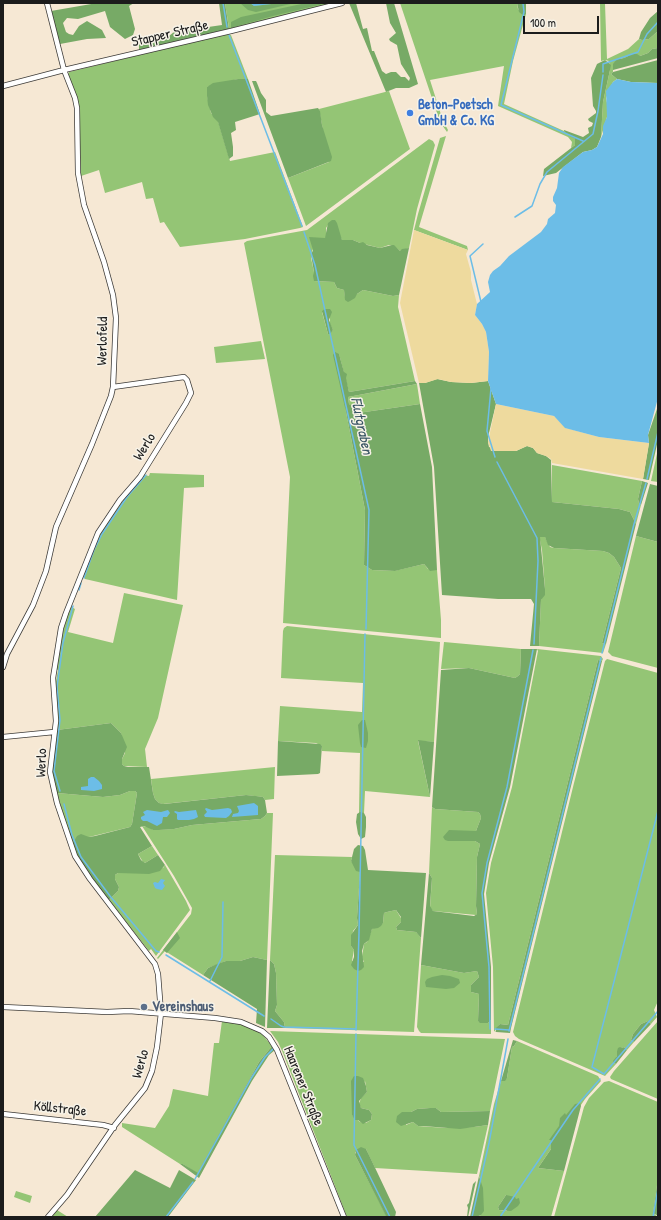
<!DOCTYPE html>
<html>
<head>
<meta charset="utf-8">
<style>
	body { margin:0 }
	#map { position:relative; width:661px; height:1220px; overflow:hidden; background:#f6e8d4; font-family:"Patrick Hand",sans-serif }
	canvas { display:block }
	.frame { position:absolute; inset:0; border:4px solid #1c1c1c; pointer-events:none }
	.scale { position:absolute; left:523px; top:16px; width:76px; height:18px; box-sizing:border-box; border:2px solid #1c1c1c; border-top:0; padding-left:5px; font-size:12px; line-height:14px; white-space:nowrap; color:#1c1c1c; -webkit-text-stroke:3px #f7f3e8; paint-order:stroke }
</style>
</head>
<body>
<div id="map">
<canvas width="661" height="1220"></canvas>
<div class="frame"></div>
<div class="scale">100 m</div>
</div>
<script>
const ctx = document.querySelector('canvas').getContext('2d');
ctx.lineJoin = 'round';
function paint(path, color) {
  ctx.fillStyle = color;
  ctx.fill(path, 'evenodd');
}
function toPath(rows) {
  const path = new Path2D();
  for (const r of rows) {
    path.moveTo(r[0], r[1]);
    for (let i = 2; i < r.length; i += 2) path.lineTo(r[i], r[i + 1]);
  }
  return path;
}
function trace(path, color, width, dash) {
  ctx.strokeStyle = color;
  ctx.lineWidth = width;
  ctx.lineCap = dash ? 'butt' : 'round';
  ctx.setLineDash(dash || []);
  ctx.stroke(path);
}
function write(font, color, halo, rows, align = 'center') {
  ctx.font = font + ' "Patrick Hand",sans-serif';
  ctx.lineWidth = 3;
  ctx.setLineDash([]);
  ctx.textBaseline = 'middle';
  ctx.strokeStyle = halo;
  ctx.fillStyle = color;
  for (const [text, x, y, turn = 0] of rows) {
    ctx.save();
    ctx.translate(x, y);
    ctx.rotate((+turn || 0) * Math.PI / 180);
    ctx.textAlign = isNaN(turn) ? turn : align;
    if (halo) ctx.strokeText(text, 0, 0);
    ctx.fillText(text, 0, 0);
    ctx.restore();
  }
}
paint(toPath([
	[225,3,348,3,233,32,229,28],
	[400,3,517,3,518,9,524,15,526,14,513,61,504,104,564,131,575,139,575,145,571,148,572,142,568,137,498,106,504,66,430,80,443,121,448,130,447,132,440,122],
	[600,3,605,4,607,59,628,49,639,39,642,40,649,39,658,31,658,48,652,49,648,53,640,56,628,56,624,58,621,58,613,67,613,72,611,74,617,79,613,82,606,98,607,103,607,117,601,137,603,102,610,70,609,61,605,60,601,61],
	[226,34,231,35,248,79,238,79,207,87,207,96,211,113,218,121,230,161,275,152,303,227,300,228,245,239,180,247,164,222,160,223,153,198,146,199,142,182,105,193,99,170,81,176,79,117,68,76,69,72],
	[389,91,410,149,306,226,288,178,329,162,319,109],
	[446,136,419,227,467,246,468,250,414,230,418,214,440,138],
	[429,139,433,141,435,145,417,209,409,248,400,251,394,246,389,245,380,248,360,243,353,240,342,240,340,236,328,225,326,228,326,237,325,239,319,238,312,251,311,258,314,272,314,281,334,282,337,288,344,290,345,297,357,294,363,290,393,296,399,295,398,307,415,381,349,392,339,354,346,412,365,510,364,565,372,570,394,571,424,564,428,569,437,570,441,620,441,638,283,623,290,477,244,243,247,241,307,230],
	[322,312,330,318,330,324,333,330,328,334],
	[261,341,265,359,216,363,214,347],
	[417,384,420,404,358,413,356,410,349,404,348,397],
	[658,449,658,482,651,481],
	[552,465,642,481,638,499,639,503,641,505,636,524,630,512,619,509,552,502],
	[150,473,204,475,204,487,184,488,177,600,85,579,83,576,94,546,102,531,125,498,144,475,149,476],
	[543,536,545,537,550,547,554,548,603,551,609,553,614,557,621,568,602,643,606,644,603,653,539,646,541,600,545,589,542,550,540,540,540,537],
	[636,536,658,542,658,668,612,656,608,652],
	[124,593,183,605,158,718,145,749,147,767,124,766,122,764,122,759,125,753,121,733,111,723,57,730,55,687,58,670,56,669,63,631,70,606,75,609,68,632,113,643],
	[287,626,440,642,434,742,418,741,430,797,365,791,364,813,359,813,360,753,322,751,322,746,316,743,278,741,280,706,362,712,363,683,281,678,283,631,284,628],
	[444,642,521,649,520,674,518,676,515,678,469,668,441,669],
	[537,649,601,656,603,659,602,661,598,660,508,1025,500,1024,495,1030,496,1032,494,1031,493,967,486,893,491,863,512,787,538,651],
	[607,659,658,673,658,1001,654,1010,657,1017,651,1024,648,1021,641,1024,633,1034,631,1040,634,1042,627,1050,624,1047,617,1051,617,1056,614,1063,616,1064,605,1076,519,1039,515,1036,513,1032,574,783,605,661],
	[275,767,274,799,265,800,263,797,246,795,163,804,159,803,155,799,153,793,151,779],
	[130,791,135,791,137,793,132,824,130,827,89,837,72,845,57,793,103,797,120,795],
	[432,807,435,809,478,812,480,814,481,818,476,831,448,841,475,841,480,844,477,857,476,906,477,914,476,915,433,911,430,908,432,878,429,873],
	[267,813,273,813,267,960,253,957,240,961,226,961,208,968,203,975,165,951,158,959,157,958,191,914,192,908,174,876,142,826,149,827,153,830,174,829,192,825,261,819,265,816],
	[152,846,158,855,145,863,143,862,138,854],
	[275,855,352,857,351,861,360,872,357,918,358,925,353,931,351,946,354,950,352,961,364,962,362,957,364,944,367,942,372,929,383,923,384,913,387,912,396,910,401,918,401,922,396,927,397,930,416,932,418,934,421,938,414,1032,285,1028,284,1022,275,1011,277,1005,276,973,274,964,270,960],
	[165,865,186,901,190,910,156,956,151,949,149,951,109,900,118,891,119,887,115,879,115,875,118,873,163,868],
	[421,965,464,973,477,971,479,977,471,985,471,992,479,994,478,1021,483,1023,488,1023,491,1020,491,1034,421,1033,419,1031,417,1027],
	[222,1021,240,1024,255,1029,262,1034,272,1046,259,1062,198,1174,183,1164,180,1164,122,1127,122,1123,155,1128,169,1106,173,1089,208,1096,214,1043,219,1043],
	[658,1021,658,1099,611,1079,610,1077,614,1071],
	[270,1031,505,1039,490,1111,441,1112,436,1108,430,1108,417,1109,411,1112,407,1112,406,1125,413,1122,418,1126,446,1128,474,1127,488,1125,477,1174,375,1168,366,1149,355,1152,355,1155,387,1217,347,1217,283,1053,278,1042],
	[365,1081,367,1092,361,1098,359,1104,361,1108,369,1110,372,1114,371,1120,366,1123,360,1122,352,1115],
	[517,1041,598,1076,601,1081,585,1099,538,1168,564,1171,551,1217,476,1217,481,1215,481,1180,479,1176,494,1104,501,1081,507,1078,512,1047,514,1046],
	[506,1195,507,1211,499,1210,498,1207],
	[609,1081,658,1102,658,1178,653,1213,658,1217,554,1217,584,1107,589,1098,604,1082],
	[16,1191,32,1196,30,1203,14,1197],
	[57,1210,68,1217,49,1217]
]), '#94c575');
paint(toPath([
	[97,3,134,3,129,6,135,29,133,35,125,39,110,27,105,11,78,19,67,18,63,23,66,32,69,34,73,35,79,26,87,21,102,30,106,38,87,39,60,44,51,11],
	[219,3,225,3,229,29,139,50,139,44,164,39,169,36,174,32,222,25],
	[240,3,250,3,254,6,280,3,295,3,256,12,248,10],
	[306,3,327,3,273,16,231,28,231,22,241,17],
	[349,3,356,3,363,29,367,28,372,51,374,51,382,71,386,74,391,72,396,72,401,77,405,77,409,81,410,78,401,64,397,45,390,41,389,39,396,33,390,23,386,3,385,3,394,3,418,84,409,88,396,88,386,92],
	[517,3,526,3,526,14,524,16,519,12],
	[658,11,658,31,649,39,642,40,639,39,641,32,650,18],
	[658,48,658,58,613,70,613,64,617,59,624,58,632,54,637,54,640,56,648,53,652,49],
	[605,60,611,65,610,70,603,102,601,137,597,147,592,150,583,152,556,173,543,176,544,169,575,145,575,139,568,135,564,131,564,130,583,137,589,133,588,128,592,126,593,123,589,121,588,119,596,113,596,111,593,106,591,78,597,64],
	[658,60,658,83,631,82,617,79,611,74,613,72],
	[238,79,248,79,260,114,235,122,236,130,231,133,233,147,233,156,229,159,218,122,213,117,208,105,207,96,207,87,213,83],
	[252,81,256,81,257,83,261,93,266,100,266,112,271,116,318,108,320,111,322,125,332,157,331,161,288,178],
	[332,220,335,220,337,223,342,240,353,240,360,243,363,242,367,245,380,248,392,245,394,245,400,251,402,249,409,248,399,295,393,296,363,290,357,294,355,298,350,301,348,302,345,300,344,290,337,288,334,282,314,281,313,276,314,272,311,255,313,250,309,237,325,238,328,223],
	[325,309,330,309,332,312,329,320,333,330,330,334,328,334,322,311],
	[335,352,339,354,344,372,347,374,346,378,349,392,415,381,417,384,348,397,349,404,354,407,358,413,420,404,432,467,437,570,430,571,424,564,395,571,372,570,364,565,365,510,346,412,333,355],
	[437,379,451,382,471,383,488,381,496,404,488,437,488,442,489,447,516,451,527,446,533,448,537,453,546,456,551,460,552,502,619,509,630,512,636,524,606,644,602,643,621,568,614,557,609,553,603,551,554,548,548,545,545,537,540,537,545,589,545,595,541,600,539,646,530,646,534,604,531,599,498,599,442,595,434,467,419,383,425,383],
	[658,406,658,440,649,480,643,479,649,443,648,435],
	[642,481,648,483,641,505,639,503,638,499],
	[650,484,658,486,658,542,636,536],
	[521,649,537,649,510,787,489,863,484,894,491,967,491,1020,488,1023,480,1023,478,1021,479,994,471,992,471,985,479,977,477,971,464,973,421,965,429,873,432,878,430,906,433,911,474,916,477,914,476,906,477,857,480,844,475,841,448,841,445,840,443,837,449,830,476,831,481,818,480,814,478,812,435,809,432,807,441,670,469,668,515,678,518,676,520,674],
	[598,660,602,661,511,1028,510,1033,496,1032,496,1028,500,1024,508,1025],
	[362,720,365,720,368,733,368,741,366,748,361,747,360,743,358,725],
	[111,723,121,733,127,747,122,759,122,764,124,766,128,767,149,767,153,793,155,799,159,803,164,804,246,795,256,796,263,797,265,800,267,813,265,816,261,819,192,825,174,829,159,830,153,830,144,826,140,827,152,846,138,854,141,860,145,863,158,855,165,865,160,871,149,874,118,873,115,875,115,879,119,887,118,891,109,900,90,877,78,858,72,845,77,836,81,834,89,837,95,836,130,827,132,824,137,793,135,791,130,791,120,795,103,797,57,793,52,772,57,730],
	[418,740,434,742,430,797],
	[278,741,320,744,322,746,320,773,318,774,277,776],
	[360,812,364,813,366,817,366,827,365,837,361,839,358,834,356,822,357,814],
	[358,845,363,846,365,850,368,870,426,873,421,938,416,932,397,930,396,927,401,922,401,917,396,910,387,912,384,913,383,923,381,926,378,928,372,929,369,940,364,944,362,951,364,967,361,970,358,971,354,969,351,965,354,957,354,950,351,946,351,935,358,925,357,918,360,872,356,871,351,861,354,849],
	[177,932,180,938,167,953,163,950],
	[253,957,267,960,265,1027,256,1023,257,1009,203,975,208,968,217,964,226,961,240,961],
	[270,960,274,964,276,973,277,1005,275,1011,284,1022,285,1028,267,1028],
	[442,975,450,976,459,979,460,983,454,988,446,989,426,987,425,982,427,979,432,977],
	[648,1021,651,1024,634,1042,631,1040,633,1034,641,1024],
	[513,1040,517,1041,514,1046,512,1047,507,1078,505,1081,501,1081],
	[272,1046,275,1050,269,1055,252,1081,199,1178,180,1164,183,1164,198,1173,259,1062],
	[620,1047,622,1048,624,1047,627,1050,616,1064,614,1063,613,1061,617,1056,617,1051,618,1048],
	[354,1076,358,1076,363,1078,366,1086,367,1092,359,1101,361,1108,369,1110,372,1114,371,1120,363,1124,358,1120,355,1120,352,1115,351,1081],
	[580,1103,581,1106,564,1171,538,1168,551,1149,551,1140,549,1140,559,1126,560,1118,565,1113,566,1115,575,1104],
	[430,1108,436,1108,441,1112,490,1111,488,1125,460,1129,423,1126,418,1126,413,1122,401,1126,396,1122,397,1116,402,1112,411,1112,417,1109],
	[361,1147,366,1149,369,1155,396,1212,395,1217,387,1217,386,1216,355,1155,356,1150],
	[135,1170,170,1188,179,1170,196,1180,168,1217,95,1217],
	[479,1176,483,1188,484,1211,481,1215,476,1217,470,1217],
	[658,1178,658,1216,653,1213],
	[476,1181,468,1217,467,1217,468,1208,467,1205,469,1203,473,1184],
	[506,1195,515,1197,516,1199,519,1198,520,1203,518,1206,511,1211,499,1210,498,1207]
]), '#7a6');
paint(toPath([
	[414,230,468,250,466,254,471,272,471,280,477,304,475,315,482,324,486,332,489,352,488,381,471,383,451,382,438,379,425,383,419,383,400,303],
	[496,404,554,416,566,428,599,437,649,443,643,479,552,463,551,459,546,456,537,453,533,448,527,446,516,451,491,451,488,442]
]), '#eeda9e');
paint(toPath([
	[250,3,280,3,254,6],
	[617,79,631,82,658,83,658,398,648,435,649,443,599,437,565,428,554,416,496,404,488,381,489,352,486,332,482,324,475,315,477,304,490,292,488,282,490,275,493,271,500,266,509,256,541,232,547,224,548,219,555,213,556,205,553,201,553,197,557,188,559,173,563,167,583,152,592,150,597,147,603,134,603,126,607,117,606,91,613,82],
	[91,777,94,777,99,781,102,785,102,789,94,791,81,790,81,787,88,786,88,779],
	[254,803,258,806,258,815,232,817,233,814,238,813,239,811,237,806],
	[206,808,212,810,228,808,231,809,232,812,229,816,226,818,205,817,204,815,207,812,205,809],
	[147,810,161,812,168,810,170,813,167,817,163,817,162,823,157,826,147,821,143,821,141,819,141,817,145,815,143,812],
	[196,810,198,817,194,819,189,820,178,820,177,819,177,814,174,812,175,811,179,812],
	[161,879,165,880,163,883,165,886,162,890,157,889,155,888,153,883,155,882,158,883]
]), '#6cbde7');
trace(toPath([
	[223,3,227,27],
	[523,3,524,12,501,105,583,141],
	[229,35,302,226],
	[603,72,603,64,638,52,647,34,658,22],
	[515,217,532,206,540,184,547,172,593,134,598,111,603,75],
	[304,232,315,265,369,510,366,629],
	[481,302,470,256,483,244],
	[491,388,487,431,495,457],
	[497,462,537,538,538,561,534,644],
	[647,479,658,432],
	[84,578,94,550,102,534,127,497,146,475],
	[79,590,81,583],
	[602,653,634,524,646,483],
	[60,791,54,771,60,720,57,687,63,643,73,606],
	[64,804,72,835,81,857,110,896,156,951,159,952],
	[658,811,592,1067,604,1074,658,1011],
	[166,955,264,1016],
	[210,981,222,957,223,902],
	[271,1019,281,1026,284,1027,356,1029],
	[490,1029,489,967,482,893,487,863,507,787,533,650],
	[495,1029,509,1030],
	[356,1030,359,933,365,634],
	[509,1031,601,658],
	[356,1034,354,1145,390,1217],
	[195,1179,252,1077,265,1057,274,1048],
	[166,1217,193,1182],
	[472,1217,489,1143,508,1039],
	[500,1217,573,1110,600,1079],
	[653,1217,658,1189]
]), '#6cbde7', 1.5);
const street = toPath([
	[3,86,64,70,231,31,342,3],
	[3,667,7,654,33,605,46,571,56,527,92,444,111,396,113,387,116,318,113,295,104,262,84,205,78,173,77,108,75,98,64,70,47,3],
	[3,737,54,732],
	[3,1007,107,1012,129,1011,215,1018,241,1022,262,1031,269,1037,277,1050,344,1217],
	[3,1114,103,1125,114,1128],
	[48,1217,67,1195,115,1125,145,1088,152,1071,157,1047,161,1013,158,974,155,964,90,879,75,856,57,803,50,772,56,721,53,678,61,628,66,613,98,533,120,500,140,477,186,403,191,393,187,380,184,377,113,387]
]);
trace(street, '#3d3b38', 6);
trace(street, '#fff', 4.5);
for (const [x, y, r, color] of [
	[410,113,4,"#3f7fe0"],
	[144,1007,4,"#5c6f8a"]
]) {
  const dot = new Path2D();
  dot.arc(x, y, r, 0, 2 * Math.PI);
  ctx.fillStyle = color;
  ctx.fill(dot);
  trace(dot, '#f7f3e8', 1.5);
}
write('14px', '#1c1c1c', '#f7f3e8', [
	["Stapper Straße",170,34,-13],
	["Werlofeld",103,341,-89],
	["Werlo",145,447,-58],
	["Werlo",42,763,-88],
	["Werlo",141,1064,-75],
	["Haarener Straße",303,1086,68],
	["Köllstraße",60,1109,6]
]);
write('bold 14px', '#366cbe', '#f7f3e8', [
	["Beton-Poetsch",418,105],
	["GmbH & Co. KG",418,121]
], 'left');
write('bold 14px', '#4e5e75', '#f7f3e8', [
	["Vereinshaus",152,1007]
], 'left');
write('italic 15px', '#385463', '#f7f3e8', [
	["Flutgraben",361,426,78]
]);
</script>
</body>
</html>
